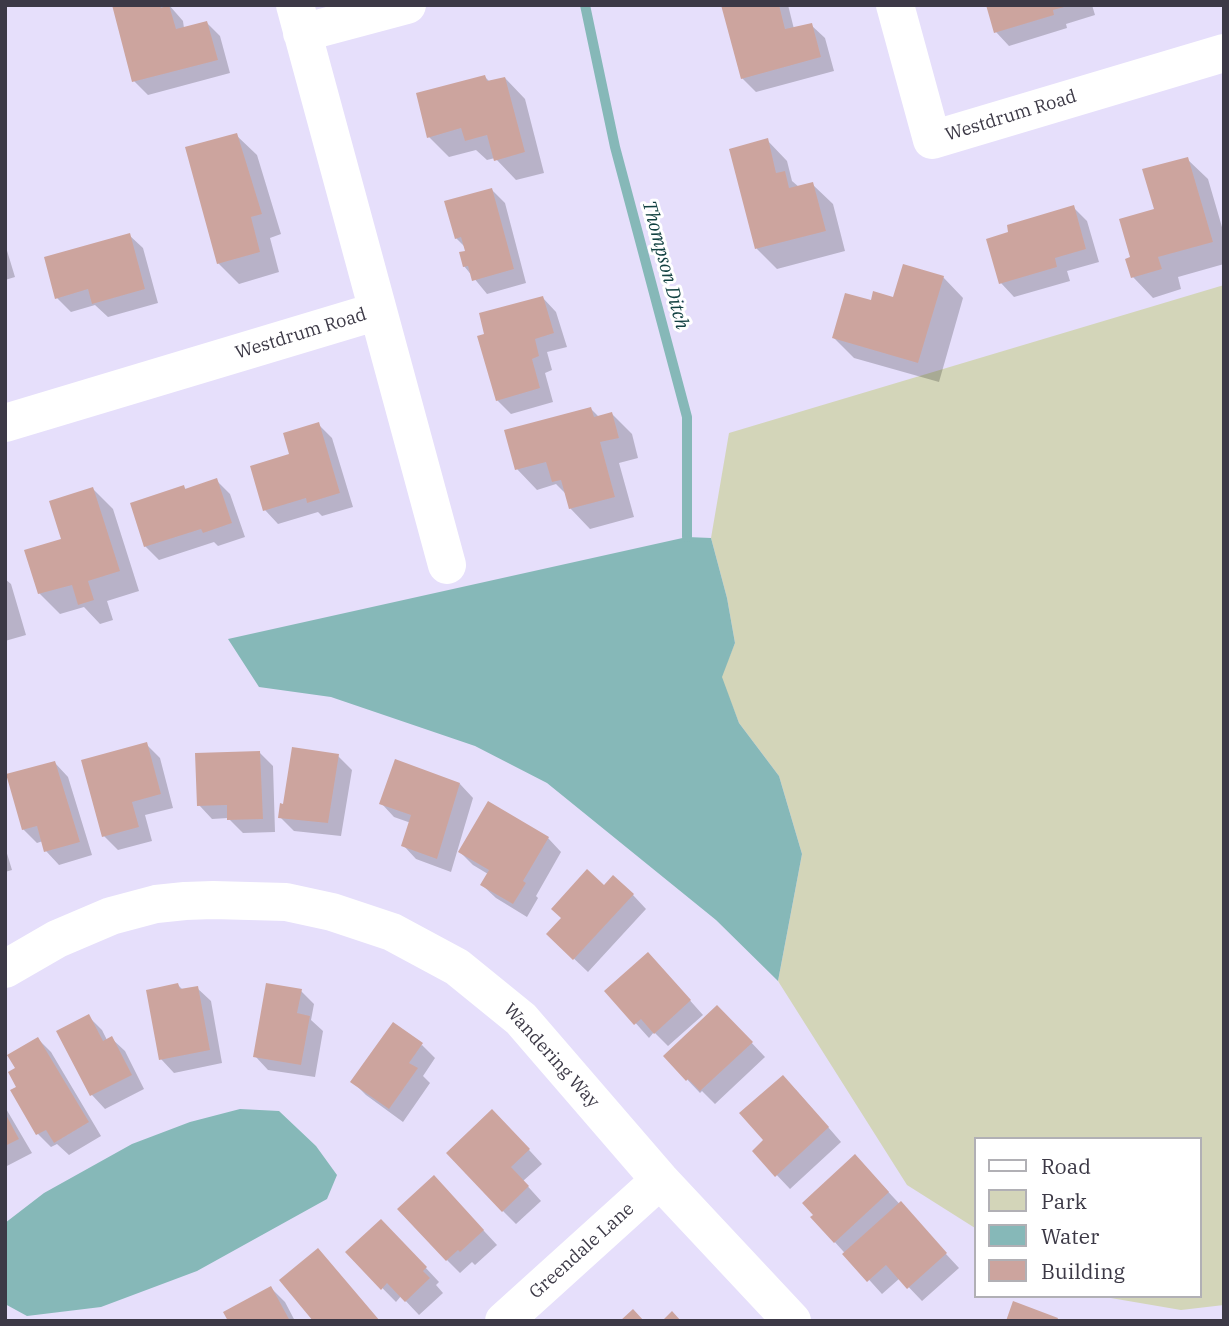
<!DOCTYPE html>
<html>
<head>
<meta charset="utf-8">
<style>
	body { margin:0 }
	#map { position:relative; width:1229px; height:1326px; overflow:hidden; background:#e6dffb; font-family:"IBM Plex Serif",serif }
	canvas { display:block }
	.frame { position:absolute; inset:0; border:7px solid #3c3946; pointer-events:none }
	.legend { position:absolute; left:974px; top:1137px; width:228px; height:161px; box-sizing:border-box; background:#fff; border:2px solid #b1b0b5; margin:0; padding:9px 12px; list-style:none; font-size:21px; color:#3c3946 }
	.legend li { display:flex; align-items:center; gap:14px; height:35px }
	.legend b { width:35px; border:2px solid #b1b0b5 }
</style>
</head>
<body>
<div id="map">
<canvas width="1229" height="1326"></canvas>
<div class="frame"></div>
<ul class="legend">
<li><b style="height:9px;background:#fff"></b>Road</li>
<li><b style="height:19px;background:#d3d5b9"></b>Park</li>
<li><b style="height:19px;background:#86b8b8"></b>Water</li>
<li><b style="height:19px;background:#cca49e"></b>Building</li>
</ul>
</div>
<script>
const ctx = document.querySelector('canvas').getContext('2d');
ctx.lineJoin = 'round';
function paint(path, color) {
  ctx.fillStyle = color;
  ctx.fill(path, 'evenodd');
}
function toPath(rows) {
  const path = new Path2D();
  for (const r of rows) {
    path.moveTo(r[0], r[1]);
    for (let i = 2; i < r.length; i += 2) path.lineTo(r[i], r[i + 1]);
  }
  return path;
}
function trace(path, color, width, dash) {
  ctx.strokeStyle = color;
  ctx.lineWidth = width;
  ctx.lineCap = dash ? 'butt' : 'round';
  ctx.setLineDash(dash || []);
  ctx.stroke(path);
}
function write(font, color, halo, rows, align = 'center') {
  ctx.font = font + ' "IBM Plex Serif",serif';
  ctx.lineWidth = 6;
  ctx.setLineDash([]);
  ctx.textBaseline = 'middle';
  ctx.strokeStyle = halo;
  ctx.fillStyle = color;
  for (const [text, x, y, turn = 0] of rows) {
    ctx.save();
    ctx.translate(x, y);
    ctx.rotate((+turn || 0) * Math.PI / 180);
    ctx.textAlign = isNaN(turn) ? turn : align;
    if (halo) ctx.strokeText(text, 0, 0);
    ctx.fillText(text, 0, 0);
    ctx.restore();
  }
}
paint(toPath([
	[1224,285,1224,1305,1181,1310,1099,1296,1199,1296,1199,1139,975,1139,975,1228,907,1185,778,981,802,854,779,776,739,723,721,677,735,643,727,598,711,538,729,433]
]), '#d3d5b9');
paint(toPath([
	[687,537,711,538,727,598,735,643,722,677,739,723,779,776,802,854,778,981,716,920,547,783,475,746,331,697,259,687,228,639],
	[240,1109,279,1111,316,1146,337,1175,327,1199,197,1271,101,1307,27,1316,5,1304,5,1223,44,1193,132,1144,190,1122]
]), '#86b8b8');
paint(toPath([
	[114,5,169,5,183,21,184,28,207,23,220,36,230,73,148,95,134,81],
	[723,5,788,5,794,29,811,25,825,38,834,71,756,92,742,78],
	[988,5,1092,5,1095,15,1066,24,1067,28,1009,46,996,32],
	[485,77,490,82,505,78,525,99,544,173,516,180,495,158,487,160,476,150,449,157,429,137],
	[236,135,257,155,281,234,270,238,279,272,239,284,218,263],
	[767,140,787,161,792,181,799,187,812,184,833,204,845,251,777,269,757,249,731,150],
	[1187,159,1208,179,1224,234,1224,264,1178,277,1181,289,1153,298,1133,277,1133,258,1157,210],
	[492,190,505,203,526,283,487,294,464,266,466,248,456,238],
	[1073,207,1087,221,1099,262,1067,271,1070,281,1014,297,1001,283],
	[129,235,143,248,158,303,108,317,95,305,71,312,57,298],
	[5,244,15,277,5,280],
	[943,277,963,298,939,382,854,358,834,338,872,302,894,299],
	[543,298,556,312,567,347,547,352,552,370,545,373,553,402,511,414,497,400],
	[591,409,599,417,612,414,632,434,638,458,619,463,634,517,590,529,570,508,567,495,556,484,537,490,517,469],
	[318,424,332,438,353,507,322,516,318,512,278,524,265,510,291,456],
	[217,481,230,494,245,537,218,546,214,542,159,560,145,546,184,487,187,491],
	[93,489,113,509,139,591,107,601,113,620,100,624,84,607,60,614,39,593,63,540],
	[5,579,11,584,26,635,5,641],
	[146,744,160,758,173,808,145,815,152,841,118,850,104,836],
	[259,752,273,766,275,832,243,833,228,818,212,819,199,805],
	[338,756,352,770,341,836,294,831,280,817],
	[55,763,68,777,92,855,59,865,46,851,43,841,37,843,23,829],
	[460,784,473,798,451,872,416,859,403,845,411,823,394,817,381,803],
	[548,838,561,852,536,896,538,898,527,917,496,898,482,885,488,874,473,865,460,852],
	[5,847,12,870,5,872],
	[604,887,633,895,646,909,588,972,548,934],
	[661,968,703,1015,668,1046,654,1032,649,1038,607,991],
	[178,985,183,990,197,988,211,1001,222,1063,174,1073,161,1059],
	[301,991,314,1004,311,1020,323,1031,315,1077,268,1070,255,1056],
	[89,1017,102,1030,107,1040,111,1038,125,1051,144,1089,105,1109,92,1095,59,1032],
	[731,1021,765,1057,715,1104,702,1091,700,1093,665,1056],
	[38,1039,51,1052,101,1136,69,1155,57,1144,51,1147,38,1134,19,1087,17,1068],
	[422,1045,435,1058,423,1076,430,1083,403,1122,366,1095,352,1081],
	[796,1090,841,1142,790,1189,754,1151,766,1140],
	[5,1107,32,1153,5,1167],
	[506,1125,542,1164,523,1181,541,1201,516,1224,503,1211],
	[868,1170,959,1268,922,1301,900,1278,882,1294,813,1218],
	[447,1191,497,1245,475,1265,472,1262,460,1273,447,1260],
	[394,1234,439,1282,436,1285,443,1293,419,1315,401,1296,396,1302,347,1252],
	[271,1288,285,1302,295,1321,230,1321]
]), '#0003');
trace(toPath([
	[585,5,615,147,687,417,687,537]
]), '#86b8b8', 10);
paint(toPath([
	[112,5,160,5,161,8,169,5,176,29,207,21,218,60,132,82],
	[721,5,779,5,785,29,812,23,821,57,741,79],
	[986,5,1067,5,1068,6,1053,10,1054,15,994,33],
	[485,75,487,81,505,77,525,152,494,161,487,135,465,141,461,128,427,138,416,93],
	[237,133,262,214,251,217,260,252,217,264,185,147],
	[768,138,776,173,785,171,789,188,813,182,826,231,755,249,729,149],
	[1188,157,1213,242,1158,257,1162,269,1131,278,1125,259,1130,257,1119,219,1154,209,1142,169],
	[492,188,514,269,472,281,468,266,463,267,459,252,465,251,461,237,455,239,444,201],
	[1074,205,1086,249,1055,258,1057,267,999,284,986,239,1008,232,1007,225],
	[130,233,145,289,92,304,88,289,55,299,44,257],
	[903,264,944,276,918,363,832,338,845,293,871,300,873,291,893,297],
	[543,296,554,333,535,339,539,356,532,359,540,388,496,401,477,336,484,334,479,313],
	[591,407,594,417,612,412,619,438,600,442,615,497,569,509,561,480,552,482,546,462,515,470,504,430],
	[319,422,340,493,307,503,306,498,263,511,250,466,289,454,283,433],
	[217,478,232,523,203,533,201,529,144,547,130,503,184,485,185,489],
	[93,487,120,571,88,581,94,600,78,605,72,585,38,594,24,550,61,539,49,501],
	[147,742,161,794,132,802,139,827,102,837,81,760],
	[292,747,339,754,328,823,278,818,280,803,283,804],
	[260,751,263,819,227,820,227,805,197,806,195,753],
	[395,759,460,783,437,859,401,846,411,815,379,804],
	[55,761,80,842,44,852,37,826,22,830,6,774],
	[488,801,549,837,523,881,526,883,513,904,480,885,489,870,458,852],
	[587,869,604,885,613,875,634,894,573,960,546,934,561,918,551,909],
	[648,952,691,1000,654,1034,641,1019,634,1025,604,991],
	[178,983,180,989,198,986,210,1050,159,1060,146,990],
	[266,983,302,989,297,1013,310,1016,301,1065,253,1057],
	[717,1005,753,1042,700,1091,688,1079,686,1081,663,1056],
	[89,1014,103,1041,112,1036,132,1075,90,1096,56,1031],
	[393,1022,423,1043,409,1063,418,1068,389,1109,350,1082],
	[38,1037,89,1122,54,1143,46,1130,36,1135,10,1090,16,1087,8,1072,15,1068,7,1055],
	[783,1075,829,1127,775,1177,752,1151,763,1140,739,1113],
	[492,1109,530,1149,511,1167,529,1186,502,1212,446,1153],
	[5,1113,19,1139,5,1146],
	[855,1154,889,1192,834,1243,810,1217,813,1215,802,1203],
	[434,1175,484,1230,460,1252,458,1250,446,1261,397,1209],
	[901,1201,947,1253,907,1289,886,1265,867,1282,842,1254],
	[381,1219,427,1267,423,1271,430,1278,405,1302,387,1283,381,1290,345,1252],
	[318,1248,380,1321,313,1321,279,1280],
	[271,1286,290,1321,228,1321,223,1312],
	[1013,1301,1058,1318,1057,1321,1006,1321],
	[633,1309,644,1321,620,1321],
	[672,1311,681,1321,662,1321]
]), '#cca49e');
trace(toPath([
	[295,5,447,565],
	[895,5,932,140,1224,53],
	[302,33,407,5],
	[5,423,378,311],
	[5,969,57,939,111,916,156,904,185,901,213,900,286,902,332,912,392,932,457,967,521,1019,660,1180,792,1321],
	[504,1321,660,1180]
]), '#fff', 38);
write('18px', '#3c3946', '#fff', [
	["Westdrum Road",1011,116,-17],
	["Westdrum Road",301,334,-17],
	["Wandering Way",551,1056,48],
	["Greendale Lane",582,1251,-42]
]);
write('italic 19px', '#124141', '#fff', [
	["Thompson Ditch",665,265,75]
]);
</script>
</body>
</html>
